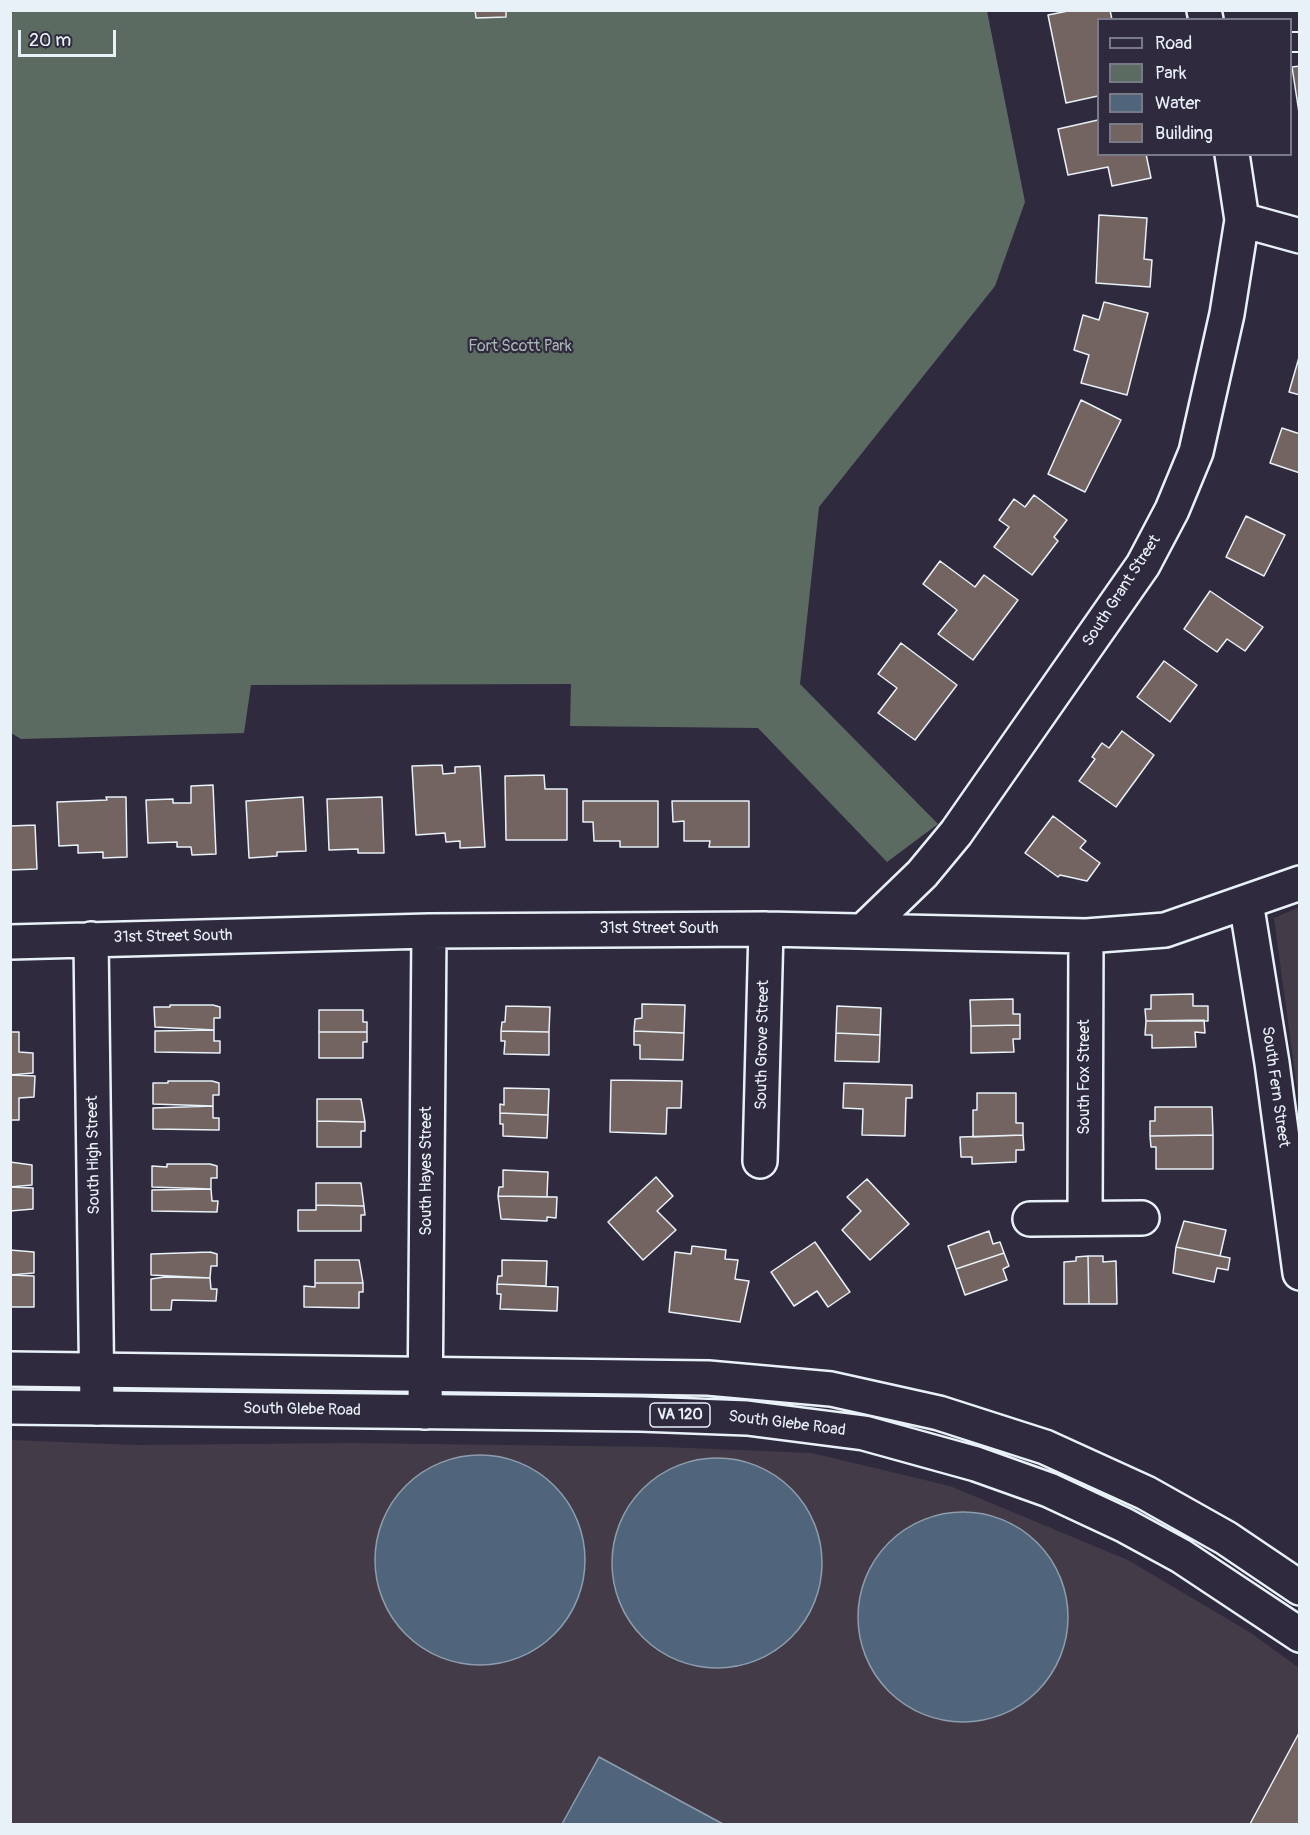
<!DOCTYPE html>
<html>
<head>
<meta charset="utf-8">
<style>
	body { margin:0 }
	#map { position:relative; width:1310px; height:1835px; overflow:hidden; background:#2f2a3d; font-family:Pangolin,sans-serif }
	canvas { display:block }
	.frame { position:absolute; inset:0; border:12px solid #e8f1f8; pointer-events:none }
	.legend { position:absolute; left:1097px; top:18px; width:195px; height:138px; box-sizing:border-box; background:#2f2a3d; border:2px solid #797a88; margin:0; padding:8px 10px; list-style:none; font-size:18px; color:#e8f1f8 }
	.legend li { display:flex; align-items:center; gap:12px; height:30px }
	.legend b { width:30px; border:2px solid #797a88 }
	.scale { position:absolute; left:18px; top:30px; width:98px; height:27px; box-sizing:border-box; border:3px solid #e8f1f8; border-top:0; padding-left:8px; font-size:18px; line-height:21px; white-space:nowrap; color:#e8f1f8; -webkit-text-stroke:4px #2f2a3d; paint-order:stroke }
</style>
</head>
<body>
<div id="map">
<canvas width="1310" height="1835"></canvas>
<div class="frame"></div>
<ul class="legend">
<li><b style="height:8px;background:#2f2a3d"></b>Road</li>
<li><b style="height:16px;background:#5c6b62"></b>Park</li>
<li><b style="height:16px;background:#50657b"></b>Water</li>
<li><b style="height:16px;background:#736461"></b>Building</li>
</ul>
<div class="scale">20 m</div>
</div>
<script>
const ctx = document.querySelector('canvas').getContext('2d');
ctx.lineJoin = 'round';
function paint(path, color) {
  ctx.fillStyle = color;
  ctx.fill(path, 'evenodd');
}
function toPath(rows) {
  const path = new Path2D();
  for (const r of rows) {
    if (r.length === 3) {
      path.moveTo(r[0] + r[2], r[1]);
      path.arc(r[0], r[1], r[2], 0, 2 * Math.PI);
      continue;
    }
    path.moveTo(r[0], r[1]);
    for (let i = 2; i < r.length; i += 2) path.lineTo(r[i], r[i + 1]);
  }
  return path;
}
function trace(path, color, width, dash) {
  ctx.strokeStyle = color;
  ctx.lineWidth = width;
  ctx.lineCap = dash ? 'butt' : 'round';
  ctx.setLineDash(dash || []);
  ctx.stroke(path);
}
function write(font, color, halo, rows, align = 'center') {
  ctx.font = font + ' Pangolin,sans-serif';
  ctx.lineWidth = 4.5;
  ctx.setLineDash([]);
  ctx.textBaseline = 'middle';
  ctx.strokeStyle = halo;
  ctx.fillStyle = color;
  for (const [text, x, y, turn = 0] of rows) {
    ctx.save();
    ctx.translate(x, y);
    ctx.rotate((+turn || 0) * Math.PI / 180);
    ctx.textAlign = isNaN(turn) ? turn : align;
    if (halo) ctx.strokeText(text, 0, 0);
    ctx.fillText(text, 0, 0);
    ctx.restore();
  }
}
paint(toPath([
	[1299,907,1299,1104,1274,918],
	[11,1440,136,1445,352,1443,665,1447,812,1453,950,1486,1128,1560,1251,1633,1299,1668,1299,1824,11,1824]
]), '#433b48');
paint(toPath([
	[15,11,987,11,1025,202,995,286,819,507,800,684,938,824,887,862,758,728,570,726,571,684,251,685,244,733,21,739,11,733,10,14]
]), '#5c6b62');
const water = toPath([
	[480,1560,105],
	[717,1563,105],
	[963,1617,105],
	[599,1757,723,1824,562,1824,599,1757]
]);
paint(water, '#50657b');
trace(water, '#8d9dad', 1.5);
const building = toPath([
	[475,10,506,10,506,17,476,18,475,10],
	[1073,10,1110,10,1112,20,1098,20,1098,96,1066,103,1048,15,1073,10],
	[1300,66,1300,119,1292,67,1300,66],
	[1098,120,1098,154,1146,154,1151,178,1112,186,1108,167,1068,175,1058,129,1098,120],
	[1099,215,1147,218,1144,259,1152,260,1150,287,1096,283,1099,215],
	[1104,302,1148,313,1127,395,1081,383,1089,355,1074,350,1083,315,1099,320,1104,302],
	[1300,354,1300,395,1289,392,1300,354],
	[1081,400,1121,420,1085,492,1048,474,1081,400],
	[1282,428,1300,434,1300,473,1270,463,1282,428],
	[1034,495,1067,520,1054,537,1058,541,1032,575,994,547,1009,527,999,520,1014,499,1025,507,1034,495],
	[1246,516,1285,535,1264,576,1226,557,1246,516],
	[940,561,975,587,984,575,1018,600,973,660,938,634,957,610,923,584,940,561],
	[1210,591,1263,627,1245,651,1227,639,1217,652,1184,629,1210,591],
	[901,643,957,685,915,740,878,713,897,688,878,674,901,643],
	[1164,661,1197,685,1170,722,1137,697,1164,661],
	[1122,731,1154,755,1116,807,1079,781,1095,759,1092,757,1102,743,1109,748,1122,731],
	[442,765,443,774,455,773,455,767,480,766,485,847,460,848,460,841,446,842,445,833,416,835,412,766,442,765],
	[544,775,545,789,567,789,567,840,506,840,505,776,544,775],
	[213,785,216,854,192,855,191,847,177,847,177,842,148,843,146,800,173,799,173,803,191,803,191,786,213,785],
	[106,797,126,797,127,857,103,858,103,852,78,853,78,845,59,846,57,802,107,800,106,797],
	[303,797,306,851,277,852,277,856,249,858,246,801,303,797],
	[382,797,384,853,358,853,358,849,329,850,327,799,382,797],
	[583,801,658,801,658,847,620,847,620,841,594,841,593,822,583,822,583,801],
	[672,801,749,801,749,847,709,847,710,841,684,841,684,821,673,822,672,801],
	[1053,816,1086,841,1080,848,1100,863,1087,881,1060,875,1058,877,1025,853,1053,816],
	[35,825,37,869,10,870,10,826,35,825],
	[1193,994,1193,1006,1208,1006,1208,1021,1146,1021,1145,1009,1151,1009,1151,995,1193,994],
	[1013,999,1013,1014,1020,1014,1020,1025,971,1026,970,1000,1013,999],
	[642,1004,685,1005,684,1033,634,1031,635,1019,642,1018,642,1004],
	[170,1005,213,1005,220,1007,220,1018,214,1018,214,1030,155,1027,154,1007,170,1007,170,1005],
	[506,1006,550,1007,549,1032,501,1031,502,1022,505,1022,506,1006],
	[837,1006,881,1008,880,1035,836,1033,837,1006],
	[319,1010,363,1010,363,1022,367,1022,367,1032,319,1032,319,1010],
	[1204,1020,1205,1033,1195,1032,1196,1047,1152,1048,1152,1035,1145,1035,1146,1021,1204,1020],
	[1020,1025,1020,1039,1013,1039,1014,1052,971,1053,971,1026,1020,1025],
	[214,1030,214,1041,220,1041,220,1053,155,1052,155,1031,214,1030],
	[501,1031,549,1032,549,1055,504,1054,505,1041,501,1041,501,1031],
	[634,1031,684,1033,683,1060,640,1059,640,1045,634,1045,634,1031],
	[10,1032,19,1032,19,1052,33,1053,33,1073,10,1075,10,1032],
	[319,1032,367,1032,367,1042,363,1042,363,1058,319,1058,319,1032],
	[836,1033,880,1035,879,1062,835,1061,836,1033],
	[10,1075,35,1076,34,1097,19,1098,19,1120,10,1120,10,1075],
	[611,1080,682,1081,681,1108,667,1108,666,1134,610,1132,611,1080],
	[168,1081,212,1081,219,1083,219,1095,213,1095,213,1106,153,1104,153,1083,168,1083,168,1081],
	[844,1083,912,1085,912,1098,906,1098,905,1136,862,1135,863,1109,843,1108,844,1083],
	[504,1088,549,1089,548,1115,500,1113,500,1104,504,1105,504,1088],
	[977,1093,1016,1093,1016,1123,1023,1123,1023,1135,973,1137,973,1110,977,1110,977,1093],
	[317,1099,361,1099,365,1122,317,1121,317,1099],
	[213,1106,213,1118,219,1118,219,1130,153,1129,153,1108,213,1106],
	[1155,1107,1212,1107,1213,1135,1150,1136,1150,1121,1155,1121,1155,1107],
	[500,1113,548,1115,547,1138,503,1136,503,1124,500,1124,500,1113],
	[317,1121,365,1122,365,1131,361,1131,361,1147,317,1147,317,1121],
	[1023,1135,1024,1150,1016,1150,1016,1162,972,1164,972,1157,961,1157,960,1137,1023,1135],
	[1213,1135,1213,1169,1156,1169,1156,1147,1151,1147,1150,1136,1213,1135],
	[10,1162,32,1165,32,1185,10,1187,10,1162],
	[167,1164,210,1164,217,1166,217,1178,211,1178,211,1189,152,1187,152,1166,167,1167,167,1164],
	[503,1170,548,1172,547,1197,498,1196,499,1187,503,1187,503,1170],
	[656,1177,673,1196,657,1211,676,1230,643,1260,608,1222,656,1177],
	[867,1179,909,1224,870,1260,842,1230,861,1211,847,1197,867,1179],
	[316,1183,361,1183,364,1206,316,1205,316,1183],
	[10,1187,33,1188,33,1209,10,1211,10,1187],
	[211,1189,212,1201,218,1201,217,1212,152,1211,152,1190,211,1189],
	[498,1196,557,1197,556,1218,547,1217,547,1221,501,1219,498,1196],
	[316,1205,364,1206,365,1215,361,1215,361,1231,298,1231,298,1210,316,1210,316,1205],
	[1184,1221,1226,1230,1220,1256,1176,1247,1184,1221],
	[989,1231,993,1244,1000,1242,1004,1253,956,1269,948,1246,989,1231],
	[815,1242,850,1292,828,1307,817,1291,794,1306,771,1272,815,1242],
	[692,1246,726,1250,725,1259,738,1260,735,1279,749,1281,740,1322,669,1312,675,1252,691,1254,692,1246],
	[1176,1247,1230,1258,1228,1270,1217,1268,1214,1282,1173,1273,1176,1247],
	[10,1250,34,1252,34,1273,10,1275,10,1250],
	[210,1252,217,1254,217,1266,211,1266,210,1278,151,1275,151,1254,210,1252],
	[1004,1253,1009,1266,1003,1269,1007,1280,965,1295,956,1269,1004,1253],
	[1088,1256,1089,1304,1064,1304,1064,1262,1076,1261,1076,1257,1088,1256],
	[1088,1256,1103,1256,1103,1262,1116,1261,1117,1304,1089,1304,1088,1256],
	[315,1260,359,1260,363,1283,315,1283,315,1260],
	[502,1260,547,1261,546,1286,497,1284,498,1276,502,1276,502,1260],
	[10,1275,34,1276,34,1307,10,1307,10,1275],
	[165,1277,210,1278,211,1289,217,1289,216,1301,172,1300,171,1310,151,1310,151,1279,165,1277],
	[315,1283,363,1283,363,1292,359,1292,359,1308,304,1307,304,1286,315,1287,315,1283],
	[497,1284,558,1287,557,1311,500,1309,501,1294,497,1294,497,1284],
	[1299,1733,1300,1824,1250,1824,1299,1733]
]);
paint(building, '#736461');
trace(building, '#e8f1f8', 1.5);
const lane = toPath([
	[1290,42,1300,42]
]);
const street = toPath([
	[1204,10,1206,20],
	[1242,220,1300,236],
	[1246,902,1272,1063,1300,1273],
	[865,929,922,874,956,833,1143,565,1172,510,1196,452,1227,314,1242,220,1232,154],
	[91,939,97,1408],
	[10,942,429,931,766,929,1086,936,1165,930,1300,883],
	[760,1161,766,929],
	[1085,1218,1086,936],
	[1030,1219,1142,1218],
	[425,1412,429,931]
]);
const primary = toPath([
	[10,1369,708,1378,831,1389,939,1413,1045,1447,1146,1493,1226,1538,1300,1588],
	[10,1407,640,1414,747,1418,864,1433,976,1464,1049,1490,1124,1525,1181,1556,1300,1635]
]);
trace(lane, '#e8f1f8', 22);
trace(street, '#e8f1f8', 38);
trace(primary, '#e8f1f8', 38);
trace(lane, '#2f2a3d', 18);
trace(street, '#2f2a3d', 33);
trace(primary, '#2f2a3d', 33);
for (const [x, y, w] of [
	[680,1415,60]
]) {
  const box = new Path2D();
  box.roundRect(x - w / 2, y - 12, w, 24, 4.5);
  ctx.fillStyle = '#2f2a3d';
  ctx.fill(box);
  trace(box, '#e8f1f8', 1.5);
}
write('bold 15px', '#e8f1f8', null, [
	["VA 120",680,1415]
]);
write('16px', '#a9b5b4', '#2f2a3d', [
	["Fort Scott Park",520,347]
]);
write('16px', '#e8f1f8', '#2f2a3d', [
	["South Grant Street",1122,591,-57],
	["31st Street South",659,929],
	["31st Street South",173,937,-1],
	["South Grove Street",763,1045,-89],
	["South Fox Street",1085,1077,-90],
	["South Fern Street",1275,1087,82],
	["South High Street",94,1155,-91],
	["South Hayes Street",427,1171,-90],
	["South Glebe Road",302,1410,1],
	["South Glebe Road",787,1424,7]
]);
</script>
</body>
</html>
